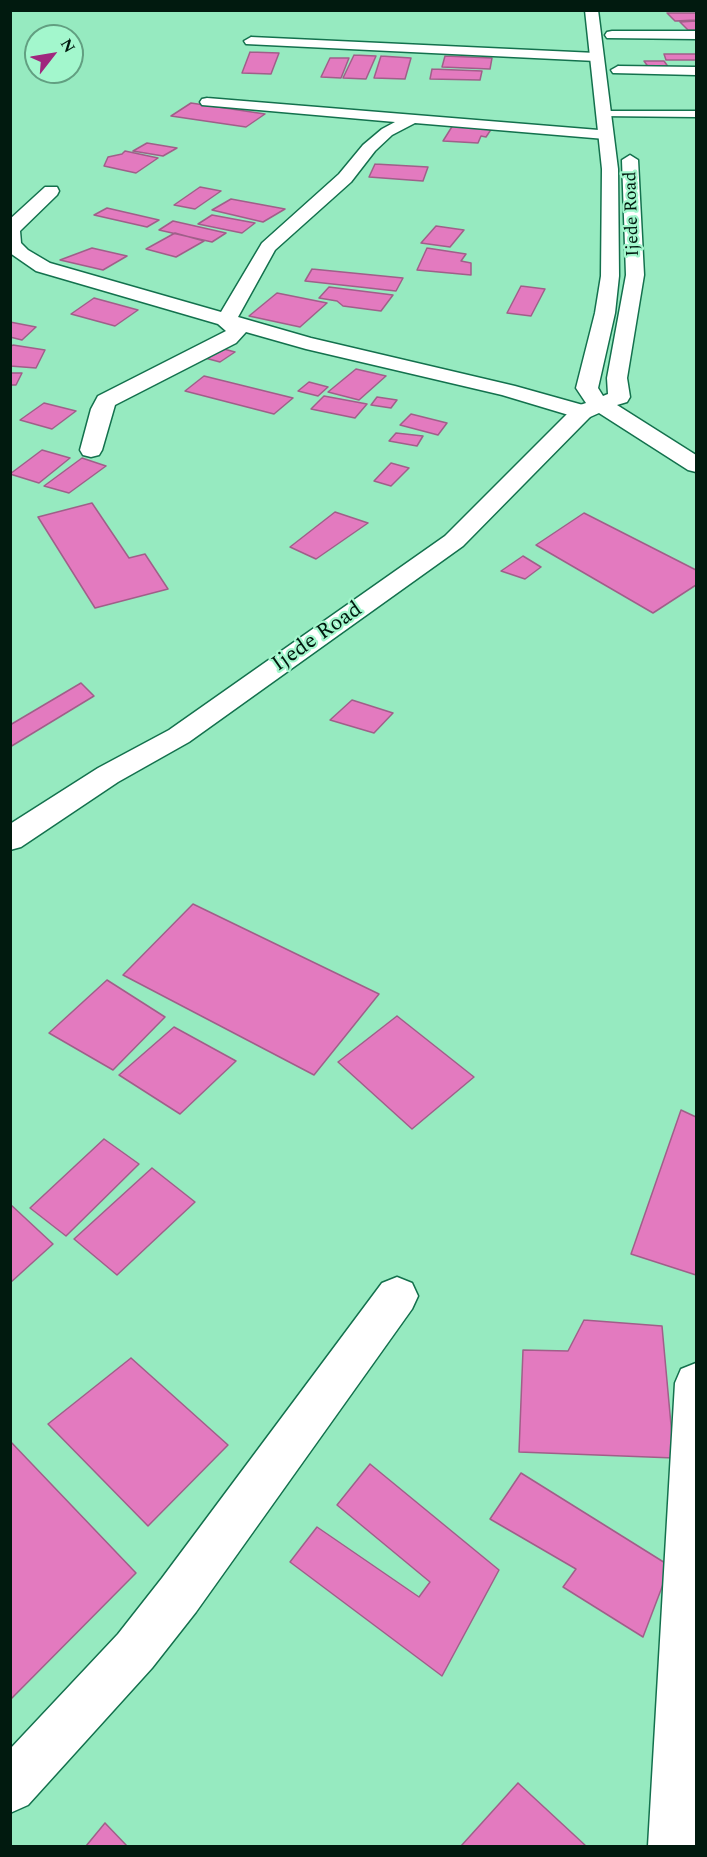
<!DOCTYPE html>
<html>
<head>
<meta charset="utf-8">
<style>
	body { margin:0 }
	#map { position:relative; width:707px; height:1857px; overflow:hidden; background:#96eac0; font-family:Spectral,serif }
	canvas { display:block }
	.frame { position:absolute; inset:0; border:12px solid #011a0f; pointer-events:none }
	.north { position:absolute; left:24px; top:24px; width:60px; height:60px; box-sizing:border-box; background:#a3f7cd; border:2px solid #629f81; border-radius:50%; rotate:59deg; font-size:16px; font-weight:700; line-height:24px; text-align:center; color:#011a0f }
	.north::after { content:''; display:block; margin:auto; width:21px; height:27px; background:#a0277e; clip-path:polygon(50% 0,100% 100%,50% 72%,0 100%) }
</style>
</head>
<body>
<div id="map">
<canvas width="707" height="1857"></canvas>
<div class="frame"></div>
<div class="north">N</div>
</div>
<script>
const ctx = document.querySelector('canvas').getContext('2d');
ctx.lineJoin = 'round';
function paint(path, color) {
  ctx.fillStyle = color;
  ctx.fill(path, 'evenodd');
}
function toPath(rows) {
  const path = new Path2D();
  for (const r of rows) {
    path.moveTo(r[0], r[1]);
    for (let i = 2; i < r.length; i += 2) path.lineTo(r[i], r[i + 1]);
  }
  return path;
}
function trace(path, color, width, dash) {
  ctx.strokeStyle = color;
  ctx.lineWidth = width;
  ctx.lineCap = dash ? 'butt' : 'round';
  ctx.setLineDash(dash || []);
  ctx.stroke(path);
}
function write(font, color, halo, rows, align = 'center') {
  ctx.font = font + ' Spectral,serif';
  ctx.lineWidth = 4.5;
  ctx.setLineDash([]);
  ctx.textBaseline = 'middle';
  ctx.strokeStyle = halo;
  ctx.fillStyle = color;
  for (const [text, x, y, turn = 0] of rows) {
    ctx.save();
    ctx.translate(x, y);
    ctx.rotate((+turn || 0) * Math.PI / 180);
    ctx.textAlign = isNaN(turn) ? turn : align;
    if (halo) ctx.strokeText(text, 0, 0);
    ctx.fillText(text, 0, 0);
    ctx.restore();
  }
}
const building = toPath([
	[667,13,696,13,696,20,675,21,667,13],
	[696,21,696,30,688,30,680,22,696,21],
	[250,52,279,53,271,74,242,73,250,52],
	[664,54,696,54,696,60,666,60,664,54],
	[354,55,376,56,366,79,343,78,354,55],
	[381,56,411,58,405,79,374,78,381,56],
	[445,56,492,58,490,69,442,67,445,56],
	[330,58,349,58,341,78,321,77,330,58],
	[644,61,664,61,669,68,649,68,644,61],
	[432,69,482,71,480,80,430,79,432,69],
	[191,103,265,114,246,127,171,116,191,103],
	[453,125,492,128,486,137,481,136,478,143,443,141,453,125],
	[147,143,177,148,163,156,133,151,147,143],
	[125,151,158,158,136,173,104,166,108,157,122,154,125,151],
	[375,164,428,167,423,181,369,177,375,164],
	[200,187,221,191,195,209,174,205,200,187],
	[231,199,285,209,263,222,212,210,231,199],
	[107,208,159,220,147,227,94,215,107,208],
	[212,215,255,223,242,233,198,224,212,215],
	[173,221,226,233,212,242,159,230,173,221],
	[436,226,464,230,450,247,421,243,436,226],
	[175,233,204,241,176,257,146,249,175,233],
	[92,248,127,256,103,270,60,260,92,248],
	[427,248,466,254,461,261,471,263,471,275,417,270,427,248],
	[312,269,403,278,396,291,305,281,312,269],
	[521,286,545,289,531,316,507,313,521,286],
	[329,287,393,295,381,311,343,306,337,301,319,298,329,287],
	[277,293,327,303,300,327,249,316,277,293],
	[94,298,138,310,115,326,71,314,94,298],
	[10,322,36,327,22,340,10,337,10,322],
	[13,345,45,350,36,368,10,366,10,347,13,345],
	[220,348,235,352,220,362,205,358,220,348],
	[356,369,386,376,359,400,328,392,356,369],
	[10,373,22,373,16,385,10,385,10,373],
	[204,376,293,398,274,414,185,391,204,376],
	[309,382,328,387,318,396,298,391,309,382],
	[324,396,367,404,355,418,311,409,324,396],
	[377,397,397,400,391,408,371,405,377,397],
	[44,403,76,411,52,429,20,420,44,403],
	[411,414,447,423,438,435,400,425,411,414],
	[396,433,423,436,417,446,389,441,396,433],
	[42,450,70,458,39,483,10,474,42,450],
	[82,458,106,466,69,493,44,486,82,458],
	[391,463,409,468,391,486,374,481,391,463],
	[92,503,129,558,145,554,168,589,95,608,38,517,92,503],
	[335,512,368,523,316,559,290,547,335,512],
	[584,513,696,570,696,585,653,613,536,545,584,513],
	[523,556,541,567,525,579,501,571,523,556],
	[81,683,94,696,10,747,10,725,81,683],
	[352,700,393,713,374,733,330,720,352,700],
	[193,904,379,994,314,1075,123,975,193,904],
	[107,980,165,1017,113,1070,49,1033,107,980],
	[397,1016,474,1077,412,1129,338,1062,397,1016],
	[174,1027,236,1061,180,1114,119,1075,174,1027],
	[681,1110,696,1117,696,1275,631,1254,681,1110],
	[104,1139,139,1164,66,1236,30,1208,104,1139],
	[152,1168,195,1202,117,1275,74,1239,152,1168],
	[10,1204,53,1244,10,1283,10,1204],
	[584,1320,662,1326,674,1458,519,1452,523,1350,568,1351,584,1320],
	[131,1358,228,1445,148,1526,48,1424,131,1358],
	[10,1441,136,1573,10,1700,10,1441],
	[370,1464,499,1570,442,1676,290,1562,317,1527,419,1597,430,1582,337,1505,370,1464],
	[521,1473,670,1566,643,1637,563,1587,576,1569,490,1519,521,1473],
	[518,1783,586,1846,461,1846,518,1783],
	[105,1823,127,1846,86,1846,105,1823]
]);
paint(building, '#e37abf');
trace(building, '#a05f89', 1.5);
const lane = toPath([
	[603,111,696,111,696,117,599,116,597,114,603,111]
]);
const street = toPath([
	[612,31,696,31,696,39,607,38,605,35,607,32,612,31],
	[251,37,596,53,603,57,596,61,246,44,244,41,251,37],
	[618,66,696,67,696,75,613,73,611,70,618,66],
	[207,98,611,131,613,134,611,137,605,139,415,123,392,135,375,151,351,182,275,250,238,317,311,338,515,386,590,407,593,412,590,417,582,419,502,395,306,349,246,332,236,343,115,405,102,450,99,455,91,457,83,455,80,450,91,409,98,396,226,331,218,324,36,271,10,253,10,219,45,187,57,187,59,191,57,195,20,231,21,243,28,250,50,263,221,312,262,243,339,174,363,145,382,129,395,122,202,105,200,102,202,99,207,98],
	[397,1277,412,1283,418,1296,412,1309,196,1612,152,1668,28,1805,10,1813,10,1749,118,1634,162,1578,382,1283,397,1277],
	[696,1363,696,1846,648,1846,675,1383,681,1369,696,1363]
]);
const secondary = toPath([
	[585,10,598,10,618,169,619,276,615,313,598,388,603,396,608,394,607,378,626,275,622,160,630,155,638,160,644,275,627,378,630,397,627,402,617,405,696,455,696,472,688,470,599,413,590,417,463,546,189,742,118,782,21,847,10,850,10,824,98,768,169,730,445,536,574,407,586,403,576,388,595,313,601,276,602,169,585,10]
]);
trace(lane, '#13714d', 3);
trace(street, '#13714d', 3);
trace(secondary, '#13714d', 3);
paint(lane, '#fff');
paint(street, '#fff');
paint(secondary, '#fff');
write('18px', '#011a0f', '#a3f7cd', [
	["Ijede Road",633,214,-92]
]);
write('22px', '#011a0f', '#a3f7cd', [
	["Ijede Road",318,638,-35]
]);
</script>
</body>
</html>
